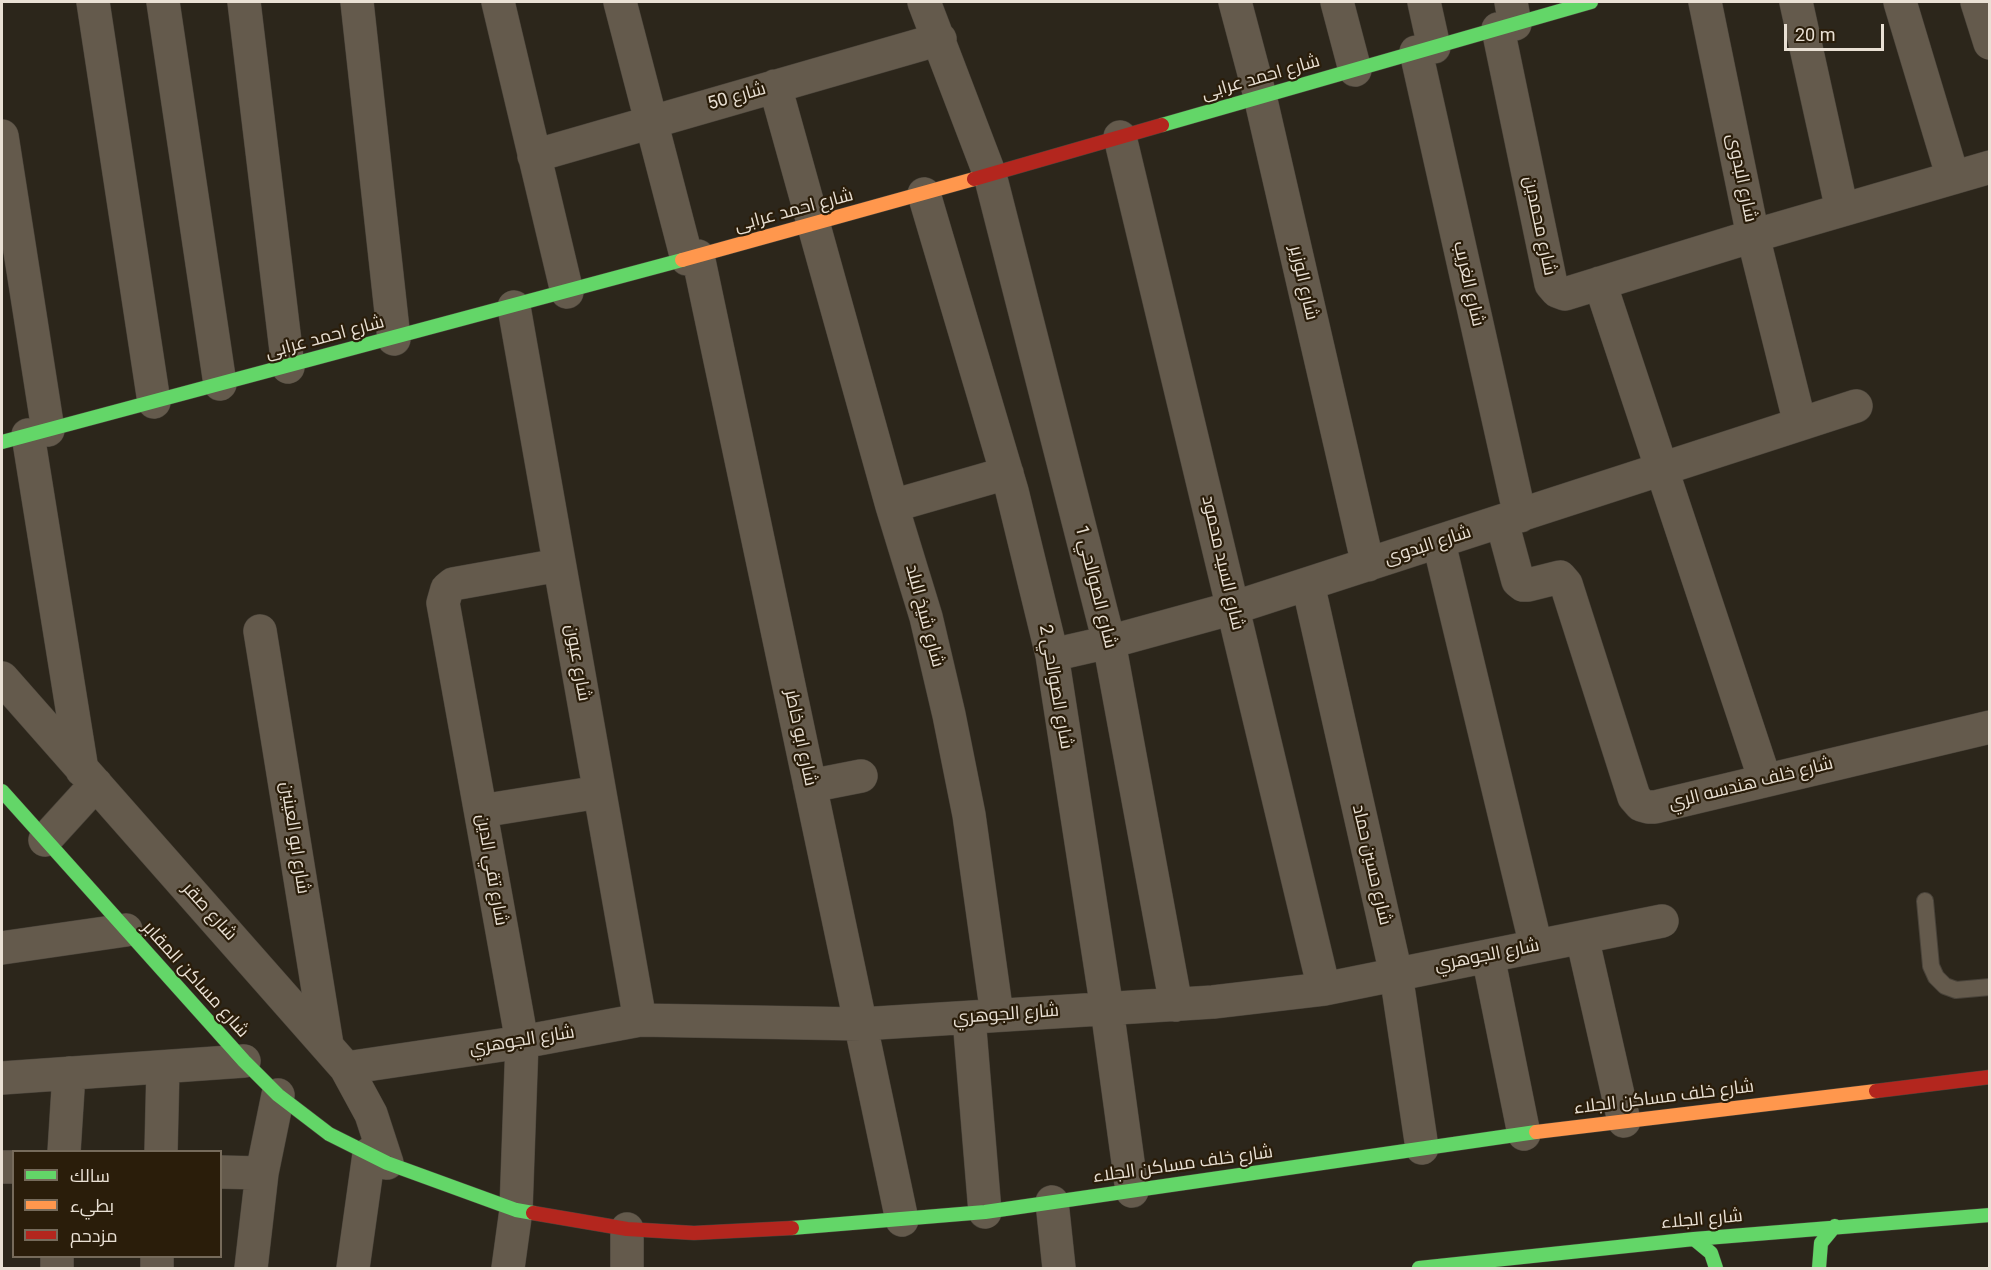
<!DOCTYPE html>
<html>
<head>
<meta charset="utf-8">
<style>
	body { margin:0 }
	#map { position:relative; width:1991px; height:1270px; overflow:hidden; background:#2c261b; font-family:Roboto,Cairo,sans-serif }
	canvas { display:block }
	.frame { position:absolute; inset:0; border:3px solid #e9e0d4; pointer-events:none }
	.legend { position:absolute; left:12px; top:1150px; width:210px; height:108px; box-sizing:border-box; background:#2a1d0a; border:2px solid #766b5b; margin:0; padding:8px 10px; list-style:none; font-size:18px; color:#e9e0d4 }
	.legend li { display:flex; align-items:center; gap:12px; height:30px }
	.legend b { width:30px; border:2px solid #766b5b }
	.scale { position:absolute; left:1784px; top:24px; width:100px; height:27px; box-sizing:border-box; border:3px solid #e9e0d4; border-top:0; padding-left:8px; font-size:18px; line-height:21px; white-space:nowrap; color:#e9e0d4; -webkit-text-stroke:4px #2a1d0a; paint-order:stroke }
</style>
</head>
<body>
<div id="map">
<canvas width="1991" height="1270"></canvas>
<div class="frame"></div>
<ul class="legend">
<li><b style="height:8px;background:#63d668"></b>سالك</li>
<li><b style="height:8px;background:#ff974d"></b>بطيء</li>
<li><b style="height:8px;background:#b3261e"></b>مزدحم</li>
</ul>
<div class="scale">20 m</div>
</div>
<script>
const ctx = document.querySelector('canvas').getContext('2d');
ctx.lineJoin = 'round';
function toPath(rows) {
  const path = new Path2D();
  for (const r of rows) {
    path.moveTo(r[0], r[1]);
    for (let i = 2; i < r.length; i += 2) path.lineTo(r[i], r[i + 1]);
  }
  return path;
}
function trace(path, color, width, dash) {
  ctx.strokeStyle = color;
  ctx.lineWidth = width;
  ctx.lineCap = dash ? 'butt' : 'round';
  ctx.setLineDash(dash || []);
  ctx.stroke(path);
}
function write(font, color, halo, rows, align = 'center') {
  ctx.font = font + ' Roboto,Cairo,sans-serif';
  ctx.lineWidth = 4.5;
  ctx.setLineDash([]);
  ctx.textBaseline = 'middle';
  ctx.strokeStyle = halo;
  ctx.fillStyle = color;
  for (const [text, x, y, turn = 0] of rows) {
    ctx.save();
    ctx.translate(x, y);
    ctx.rotate((+turn || 0) * Math.PI / 180);
    ctx.textAlign = isNaN(turn) ? turn : align;
    if (halo) ctx.strokeText(text, 0, 0);
    ctx.fillText(text, 0, 0);
    ctx.restore();
  }
}
const lane = toPath([
	[1925,901,1931,966,1936,977,1945,986,1956,990,1990,987]
]);
const street = toPath([
	[93,2,154,402],
	[163,2,220,384],
	[244,2,288,367],
	[357,2,394,339],
	[498,2,567,292],
	[620,2,687,259],
	[924,2,990,175,1109,642,1176,1005],
	[1235,2,1260,96,1368,565],
	[1337,2,1355,70],
	[1424,2,1434,47],
	[1511,2,1515,24],
	[1705,2,1753,236,1800,424],
	[1796,2,1842,210],
	[1900,2,1953,178],
	[1977,2,1990,43],
	[1498,29,1551,284,1557,291,1565,294,1753,236,1990,167],
	[1416,52,1520,516],
	[775,86,892,506,926,617,949,715,969,815,997,1015],
	[2,136,48,430],
	[1120,137,1324,989],
	[534,156,940,39],
	[924,194,1012,491,1052,655,1107,1009,1132,1191],
	[698,256,902,1220],
	[1600,283,1765,780],
	[514,307,640,1020],
	[28,435,82,770],
	[892,506,1007,473],
	[1502,522,1518,581,1523,585,1528,585,1560,577,1566,584,1634,797,1641,805,1648,807,1655,807,1990,727],
	[1439,543,1536,946],
	[1308,584,1396,974,1422,1148],
	[260,631,327,1045],
	[1052,655,1109,642,1233,608,1856,406],
	[2,678,346,1068,371,1114,387,1163],
	[810,786,861,776],
	[481,811,599,792],
	[45,840,96,784],
	[1582,937,1624,1121],
	[2,948,126,930],
	[1488,956,1524,1134],
	[969,1018,985,1212],
	[346,1068,522,1042,640,1020,861,1024,1213,1002,1324,989,1662,921],
	[2,1078,244,1061],
	[64,1152,69,1073],
	[161,1152,163,1067],
	[2,1167,14,1167],
	[220,1172,262,1173],
	[1052,1202,1059,1268],
	[57,1268,57,1256],
	[157,1268,157,1256],
	[251,1268,262,1173,278,1095],
	[353,1268,369,1154],
	[508,1268,516,1210,522,1042,443,603,447,589,453,584,559,565],
	[627,1268,627,1229]
]);
const fast = toPath([
	[1162,125,1591,2],
	[2,442,682,260],
	[2,791,244,1061,278,1095,329,1134,387,1163,516,1210,533,1213],
	[792,1228,985,1212,1536,1132],
	[1694,1239,1711,1253,1716,1268],
	[1419,1268,1694,1239,1990,1215],
	[1819,1268,1821,1243,1835,1226]
]);
const slow = toPath([
	[682,260,974,179],
	[1536,1132,1876,1091]
]);
const jam = toPath([
	[974,179,1162,125],
	[1876,1091,1990,1077],
	[533,1213,627,1229,694,1233,792,1228]
]);
trace(lane, '#49433a', 18);
trace(street, '#49433a', 34);
trace(fast, '#49433a', 15);
trace(slow, '#49433a', 15);
trace(jam, '#49433a', 15);
trace(lane, '#645a4c', 16);
trace(street, '#645a4c', 33);
trace(fast, '#63d668', 14);
trace(slow, '#ff974d', 14);
trace(jam, '#b3261e', 14);
write('18px', '#e9e0d4', '#2a1d0a', [
	["شارع احمد عرابى",1261,78,-16],
	["شارع 50",737,97,-16],
	["شارع البدوى",1741,178,78],
	["شارع احمد عرابى",794,211,-15],
	["شارع محمدين",1539,226,78],
	["شارع الوزير",1303,283,77],
	["شارع الغريب",1468,284,77],
	["شارع احمد عرابى",325,338,-15],
	["شارع البدوى",1428,546,-18],
	["شارع السيد محمود",1222,563,77],
	["شارع الصوالحي 1",1095,587,76],
	["شارع شيخ البلد",924,616,75],
	["شارع عيون",577,663,80],
	["شارع الصوالحي 2",1055,687,80],
	["شارع ابو خاطر",800,738,78],
	["شارع خلف هندسه الري",1751,784,-14],
	["شارع ابو العينين",294,838,81],
	["شارع حسين حماد",1371,865,77],
	["شارع تقي الدين",491,870,80],
	["شارع صقر",209,912,48],
	["شارع الجوهري",1487,956,-11],
	["شارع مساكن المقابر",195,980,48],
	["شارع الجوهري",1006,1015,-4],
	["شارع الجوهري",522,1041,-9],
	["شارع خلف مساكن الجلاء",1664,1098,-7],
	["شارع خلف مساكن الجلاء",1183,1165,-8],
	["شارع الجلاء",1702,1220,-5]
]);
</script>
</body>
</html>
